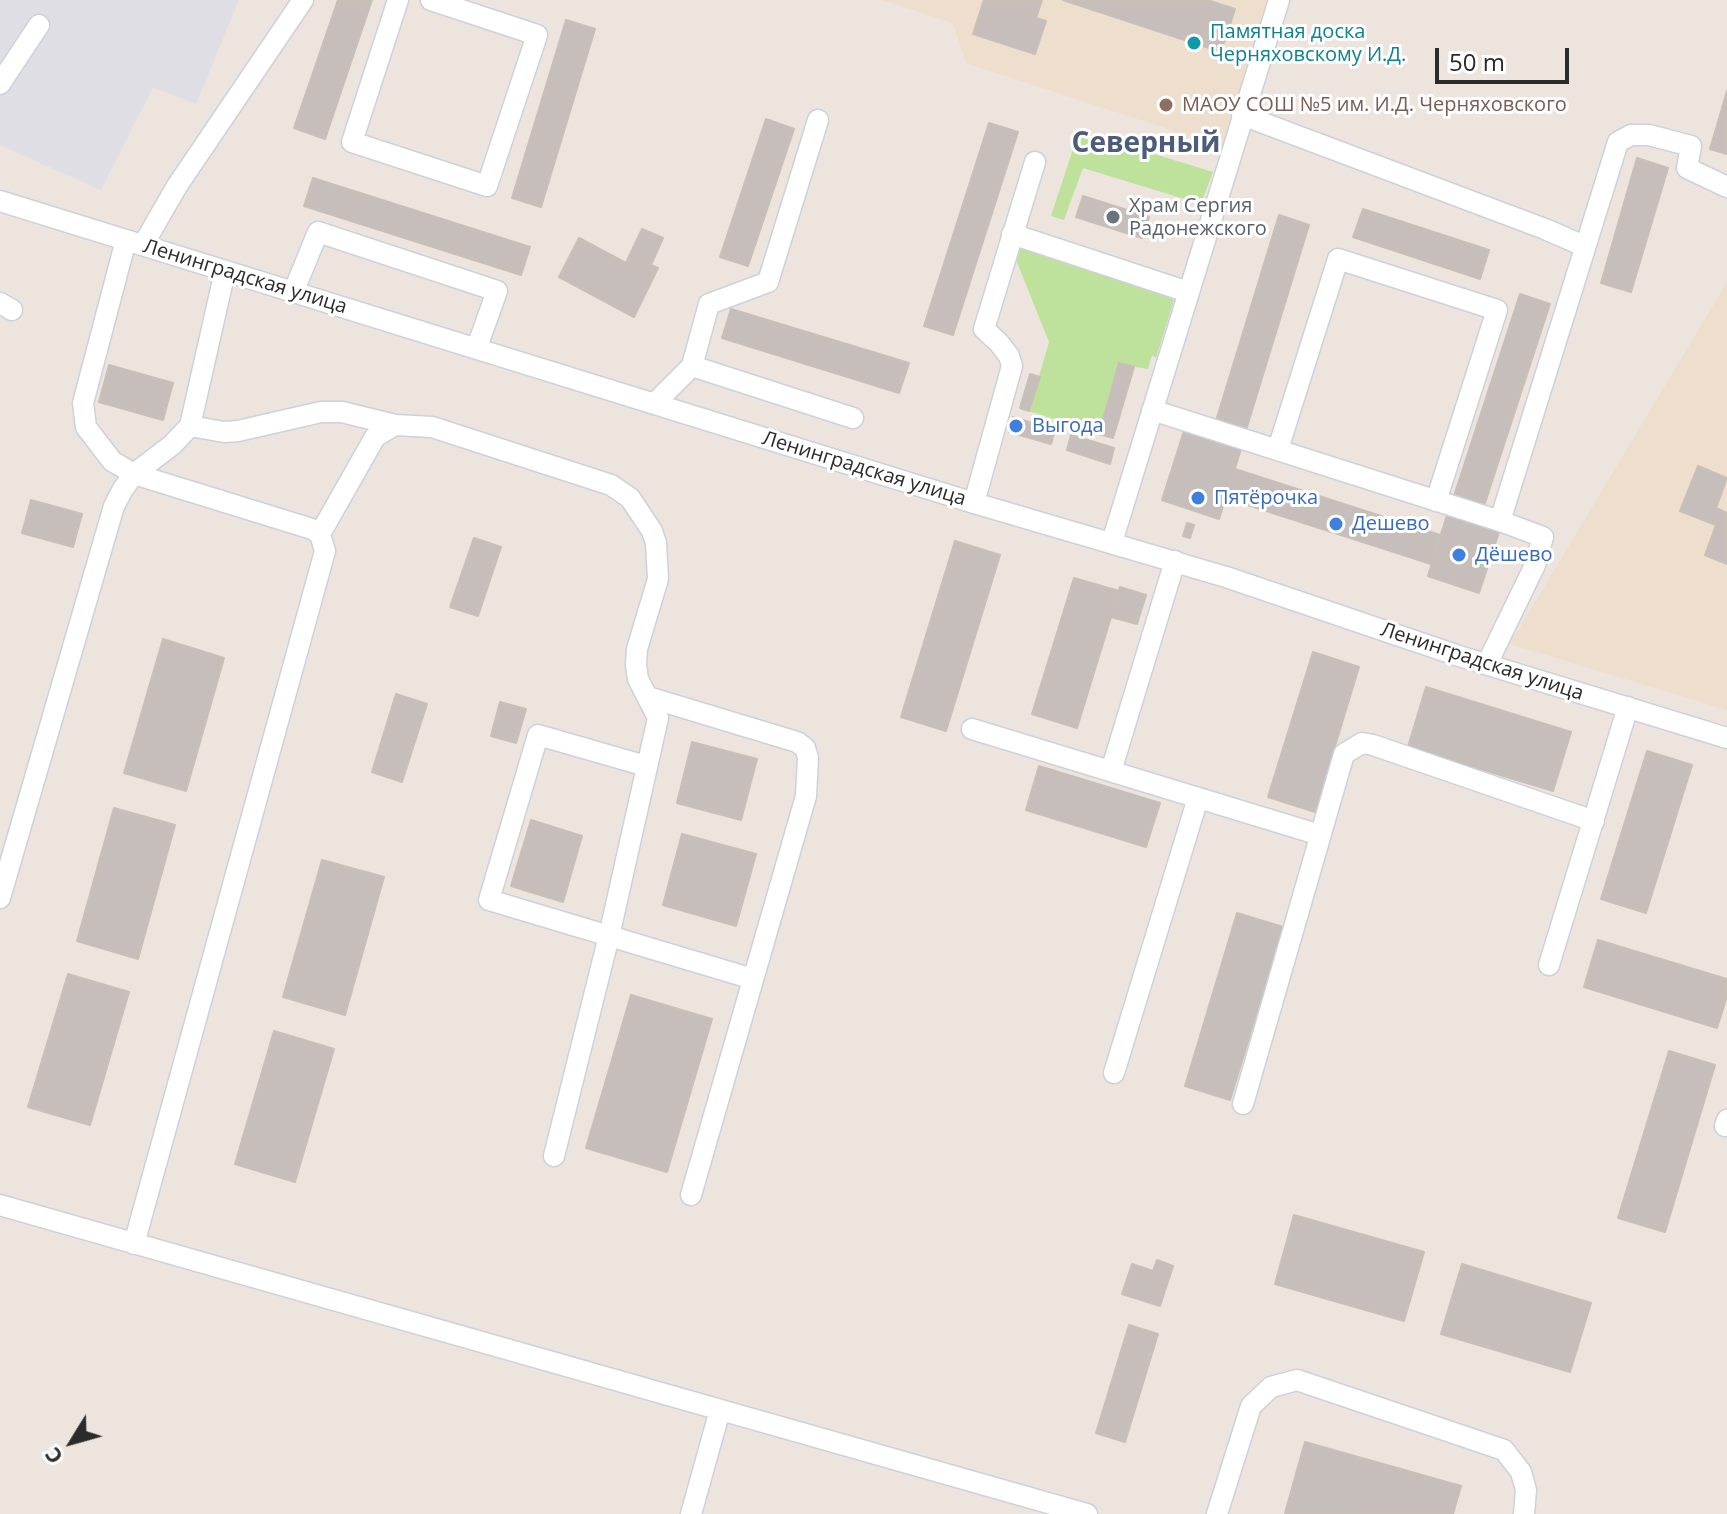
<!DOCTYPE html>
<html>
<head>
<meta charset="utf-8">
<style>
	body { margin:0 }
	#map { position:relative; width:1727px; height:1514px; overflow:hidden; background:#ede4dd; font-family:"Open Sans",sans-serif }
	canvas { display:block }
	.north { position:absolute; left:32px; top:1402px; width:80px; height:80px; -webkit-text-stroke:6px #fff; paint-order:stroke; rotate:233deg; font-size:22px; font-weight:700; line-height:32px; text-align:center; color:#2b2b2b }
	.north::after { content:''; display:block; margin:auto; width:28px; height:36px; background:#2b2b2b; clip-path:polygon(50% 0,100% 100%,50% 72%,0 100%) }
	.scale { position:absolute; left:1435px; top:48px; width:134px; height:36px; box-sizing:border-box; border:4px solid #2b2b2b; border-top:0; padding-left:10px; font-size:24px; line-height:28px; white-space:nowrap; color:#2b2b2b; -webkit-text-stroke:6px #fff; paint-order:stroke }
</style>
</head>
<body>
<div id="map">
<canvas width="1727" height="1514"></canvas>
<div class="north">С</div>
<div class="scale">50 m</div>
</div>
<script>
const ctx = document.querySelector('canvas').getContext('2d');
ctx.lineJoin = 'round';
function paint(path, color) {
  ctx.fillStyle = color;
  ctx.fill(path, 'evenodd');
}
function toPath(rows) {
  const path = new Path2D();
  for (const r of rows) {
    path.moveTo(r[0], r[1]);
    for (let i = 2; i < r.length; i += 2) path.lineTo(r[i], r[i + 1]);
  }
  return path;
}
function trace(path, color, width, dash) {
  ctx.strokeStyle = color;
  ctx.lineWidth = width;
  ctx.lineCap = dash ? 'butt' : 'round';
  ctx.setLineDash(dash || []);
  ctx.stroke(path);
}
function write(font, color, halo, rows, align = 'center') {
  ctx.font = font + ' "Open Sans",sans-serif';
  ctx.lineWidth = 6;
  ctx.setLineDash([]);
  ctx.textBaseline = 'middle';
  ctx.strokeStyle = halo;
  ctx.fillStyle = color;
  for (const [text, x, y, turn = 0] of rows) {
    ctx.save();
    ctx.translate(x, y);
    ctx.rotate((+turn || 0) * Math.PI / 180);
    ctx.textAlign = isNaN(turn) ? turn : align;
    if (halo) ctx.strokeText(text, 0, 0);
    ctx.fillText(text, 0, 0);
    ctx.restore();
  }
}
paint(toPath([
	[0,0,239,0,196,104,153,87,101,190,0,145]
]), '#dfdee5');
paint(toPath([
	[882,0,1272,0,1223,147,966,63,953,23],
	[1727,282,1727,710,1510,644]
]), '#eedecd');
paint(toPath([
	[1079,131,1213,172,1201,204,1083,168,1064,220,1051,216],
	[1009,242,1170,294,1169,297,1174,300,1156,358,1152,355,1148,369,1119,364,1099,434,1029,411,1049,342]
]), '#bee29b');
const building = toPath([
	[338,0,372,0,325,139,294,128,338,0],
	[984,0,1042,0,1036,18,1046,21,1035,54,973,34,984,0],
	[1063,0,1207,0,1235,9,1221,52,1063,0],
	[566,20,595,29,541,207,512,198,566,20],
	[1727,91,1727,154,1710,149,1727,91],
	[766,119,794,129,748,266,720,257,766,119],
	[989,123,1018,132,953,335,924,326,989,123],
	[1637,158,1668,168,1631,292,1601,283,1637,158],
	[313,178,530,247,521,275,304,206,313,178],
	[1083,196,1149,217,1142,238,1076,217,1083,196],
	[1363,209,1489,250,1480,279,1353,237,1363,209],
	[1279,215,1309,225,1246,430,1216,421,1279,215],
	[642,229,663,238,651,265,658,268,634,317,559,277,579,238,626,263,642,229],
	[1520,294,1550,304,1483,509,1453,499,1520,294],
	[731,309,909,363,899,393,722,338,731,309],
	[1119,363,1134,367,1113,438,1099,434,1119,363],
	[109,365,173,383,163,420,99,402,109,365],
	[1030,374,1040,377,1029,411,1020,408,1030,374],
	[1013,417,1055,430,1051,444,1009,432,1013,417],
	[1184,431,1241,449,1219,519,1162,500,1184,431],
	[1071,435,1114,448,1110,464,1067,450,1071,435],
	[1698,466,1727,478,1716,508,1727,513,1727,564,1705,555,1716,525,1680,511,1698,466],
	[1235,469,1440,535,1431,564,1226,498,1235,469],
	[31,500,82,514,73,547,22,533,31,500],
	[1447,515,1499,532,1479,593,1428,576,1447,515],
	[1187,523,1194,525,1190,538,1183,536,1187,523],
	[474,538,501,547,478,616,450,607,474,538],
	[955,541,1000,555,946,731,901,717,955,541],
	[1074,578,1119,591,1077,728,1032,714,1074,578],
	[1120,587,1146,595,1137,624,1111,617,1120,587],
	[163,639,224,658,186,791,124,773,163,639],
	[1313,652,1359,667,1315,812,1268,797,1313,652],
	[1426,687,1571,732,1553,791,1408,747,1426,687],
	[396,694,427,704,402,782,372,772,396,694],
	[500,702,526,709,516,743,491,736,500,702],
	[692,742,757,759,741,820,677,803,692,742],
	[1647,751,1692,765,1646,913,1601,899,1647,751],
	[1039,766,1160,803,1146,847,1026,810,1039,766],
	[114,808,175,825,138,959,77,941,114,808],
	[531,820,582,836,563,902,511,886,531,820],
	[682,834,756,854,736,926,663,905,682,834],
	[322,860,384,877,345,1015,283,997,322,860],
	[1237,913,1283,927,1230,1100,1185,1086,1237,913],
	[1598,940,1727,979,1727,996,1717,1028,1584,987,1598,940],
	[68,974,129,992,90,1125,28,1107,68,974],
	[631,995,712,1019,667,1172,586,1148,631,995],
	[274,1031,334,1049,295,1182,235,1164,274,1031],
	[1669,1051,1715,1065,1665,1232,1618,1218,1669,1051],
	[1294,1215,1424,1252,1404,1321,1275,1284,1294,1215],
	[1157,1260,1173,1266,1160,1306,1122,1294,1132,1264,1153,1271,1157,1260],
	[1462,1264,1591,1303,1570,1372,1441,1334,1462,1264],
	[1129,1325,1158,1334,1125,1442,1096,1433,1129,1325],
	[1305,1442,1461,1486,1453,1514,1285,1513,1305,1442]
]);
paint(building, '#c5beba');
trace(building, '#c8bfb7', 2);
const minor = toPath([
	[398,0,352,142,487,186,537,35,431,0],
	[0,84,39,25],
	[1242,115,1545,229,1584,246],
	[0,201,974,503,1226,577,1459,656,1727,738],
	[1012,234,1188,292],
	[126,240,83,403,86,427,112,461,134,474,312,529,320,534,325,551,134,1244],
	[143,245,177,186,303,0],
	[293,293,318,232,497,291,477,347],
	[0,303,12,310],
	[692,366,853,418],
	[654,404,692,366,709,304,768,282,818,120],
	[1152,410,1500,521],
	[190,426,224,432,238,431,321,412,342,412,395,425,432,427,611,485,630,498,652,531,656,543,658,579,637,649,636,665,638,679,658,718,609,936,554,1156],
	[1278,449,1338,259,1497,310,1436,501],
	[974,503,1012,366,1009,356,999,343,984,329,1035,162],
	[320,534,375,437,395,425],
	[1112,542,1279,0],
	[1487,664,1535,565,1543,537,1500,521,1618,142,1631,135,1649,135,1691,146,1687,168,1727,187],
	[648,697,797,742,805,748,808,758,806,796,691,1195],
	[972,729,1320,835],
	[646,766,538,735,489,900,753,979],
	[1111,771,1175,561],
	[0,898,114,506,123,489,134,474,172,445,190,426,225,271],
	[1549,965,1628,707],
	[1114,1073,1198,798],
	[1243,1104,1344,754,1362,743,1373,745,1594,821],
	[1725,1126,1727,1120],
	[0,1205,1087,1514],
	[691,1514,720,1410],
	[1217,1514,1251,1406,1271,1387,1297,1380,1504,1450,1521,1472,1526,1490,1524,1514]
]);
trace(minor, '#ccd1dc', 23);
trace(minor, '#fff', 20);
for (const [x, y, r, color] of [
	[1194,43,8,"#0f9aa8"],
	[1166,105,8,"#8d6e63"],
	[1113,217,8,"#6b7280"],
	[1016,426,8,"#3f7fe0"],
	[1198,498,8,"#3f7fe0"],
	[1336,524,8,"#3f7fe0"],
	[1459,555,8,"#3f7fe0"]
]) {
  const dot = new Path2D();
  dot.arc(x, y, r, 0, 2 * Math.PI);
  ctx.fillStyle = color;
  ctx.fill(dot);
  trace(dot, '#fff', 3);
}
write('20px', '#0d838f', '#fff', [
	["Памятная доска",1210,32],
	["Черняховскому И.Д.",1210,55]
], 'left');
write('20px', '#785e54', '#fff', [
	["МАОУ СОШ №5 им. И.Д. Черняховского",1182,105]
], 'left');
write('20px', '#5b616d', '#fff', [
	["Храм Сергия",1129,206],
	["Радонежского",1129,229]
], 'left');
write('20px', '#2b2b2b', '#fff', [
	["Ленинградская улица",245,277,17],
	["Ленинградская улица",864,469,17],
	["Ленинградская улица",1482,662,18]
]);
write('20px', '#366cbe', '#fff', [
	["Выгода",1032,426],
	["Пятёрочка",1214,498],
	["Дешево",1352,524],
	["Дёшево",1475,555]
], 'left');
write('bold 28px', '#4c5c7b', '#fff', [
	["Северный",1146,144]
]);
</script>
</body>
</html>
